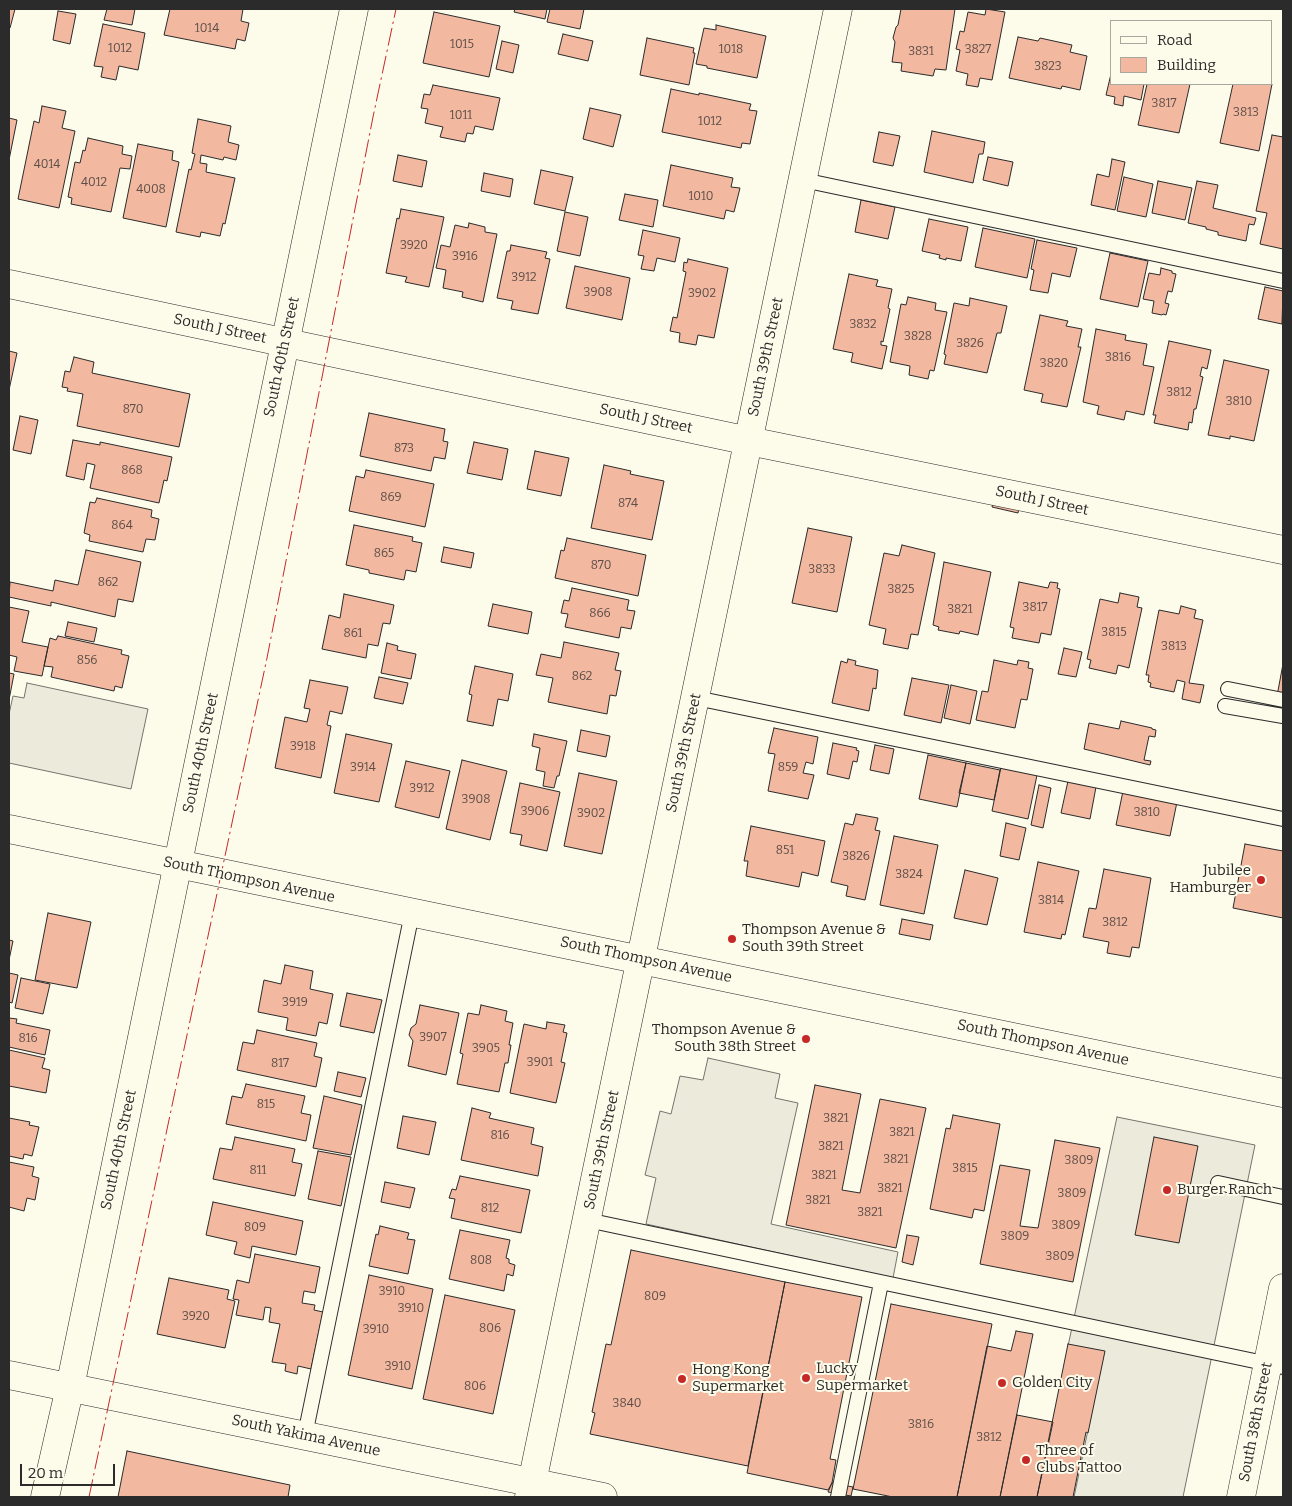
<!DOCTYPE html>
<html>
<head>
<meta charset="utf-8">
<style>
	body { margin:0 }
	#map { position:relative; width:1292px; height:1506px; overflow:hidden; background:#fdfbea; font-family:Bitter,serif }
	canvas { display:block }
	.frame { position:absolute; inset:0; border:10px solid #2b2b2b; pointer-events:none }
	.legend { position:absolute; left:1110px; top:20px; width:162px; height:65px; box-sizing:border-box; background:#fdfbea; border:1px solid #a9a89e; margin:0; padding:6px 9px; list-style:none; font-size:15px; color:#2b2b2b }
	.legend li { display:flex; align-items:center; gap:10px; height:25px }
	.legend b { width:25px; border:1px solid #a9a89e }
	.scale { position:absolute; left:20px; top:1464px; width:95px; height:22px; box-sizing:border-box; border:2px solid #2b2b2b; border-top:0; padding-left:6px; font-size:15px; line-height:18px; white-space:nowrap; color:#2b2b2b; -webkit-text-stroke:4px #fdfbea; paint-order:stroke }
</style>
</head>
<body>
<div id="map">
<canvas width="1292" height="1506"></canvas>
<div class="frame"></div>
<ul class="legend">
<li><b style="height:6px;background:#fdfbea"></b>Road</li>
<li><b style="height:14px;background:#f2b8a0"></b>Building</li>
</ul>
<div class="scale">20 m</div>
</div>
<script>
const ctx = document.querySelector('canvas').getContext('2d');
ctx.lineJoin = 'round';
function paint(path, color) {
  ctx.fillStyle = color;
  ctx.fill(path, 'evenodd');
}
function toPath(rows) {
  const path = new Path2D();
  for (const r of rows) {
    path.moveTo(r[0], r[1]);
    for (let i = 2; i < r.length; i += 2) path.lineTo(r[i], r[i + 1]);
  }
  return path;
}
function trace(path, color, width, dash) {
  ctx.strokeStyle = color;
  ctx.lineWidth = width;
  ctx.lineCap = dash ? 'butt' : 'round';
  ctx.setLineDash(dash || []);
  ctx.stroke(path);
}
function write(font, color, halo, rows, align = 'center') {
  ctx.font = font + ' Bitter,serif';
  ctx.lineWidth = 4;
  ctx.setLineDash([]);
  ctx.textBaseline = 'middle';
  ctx.strokeStyle = halo;
  ctx.fillStyle = color;
  for (const [text, x, y, turn = 0] of rows) {
    ctx.save();
    ctx.translate(x, y);
    ctx.rotate((+turn || 0) * Math.PI / 180);
    ctx.textAlign = isNaN(turn) ? turn : align;
    if (halo) ctx.strokeText(text, 0, 0);
    ctx.fillText(text, 0, 0);
    ctx.restore();
  }
}
const parking = toPath([
	[27,683,148,709,131,789,9,763,9,714,13,696,24,698,27,683],
	[708,1058,780,1074,775,1098,798,1103,771,1224,898,1252,893,1278,646,1224,656,1178,645,1175,660,1111,671,1114,680,1076,703,1080,708,1058],
	[1117,1117,1255,1145,1183,1497,1074,1497,1104,1353,1068,1346,1117,1117]
]);
paint(parking, '#eceadb');
trace(parking, '#74746e', 1);
const building = toPath([
	[9,9,15,9,10,28,9,28,9,9],
	[107,9,135,9,132,25,104,20,107,9],
	[170,9,243,9,241,21,249,23,245,41,237,39,235,49,164,35,170,9],
	[515,9,547,9,545,19,514,12,515,9],
	[550,9,584,9,580,29,547,22,550,9],
	[901,9,955,9,946,70,935,69,933,76,901,71,902,63,892,62,895,42,893,38,896,27,898,25,901,9],
	[986,9,1005,12,992,80,980,78,978,87,966,85,968,74,956,71,960,50,956,49,960,31,964,32,968,12,985,15,986,9],
	[58,11,76,14,70,44,53,40,58,11],
	[434,12,500,26,489,77,423,63,434,12],
	[103,24,145,33,138,70,119,66,116,80,101,77,103,67,94,66,103,24],
	[716,25,766,36,757,78,707,68,707,66,696,64,704,28,716,30,716,25],
	[563,34,593,41,588,61,558,54,563,34],
	[1018,37,1038,41,1040,38,1072,45,1070,52,1087,56,1080,90,1062,86,1061,89,1009,78,1018,37],
	[647,38,694,48,693,53,695,53,689,85,640,75,647,38],
	[502,41,519,45,513,73,496,69,502,41],
	[1111,74,1111,84,1144,84,1141,100,1124,96,1123,106,1114,104,1115,97,1106,95,1111,74],
	[1147,84,1190,84,1179,133,1138,125,1147,84],
	[1233,84,1272,84,1259,151,1220,143,1233,84],
	[433,85,500,98,493,130,475,126,473,134,467,133,465,142,440,137,443,127,425,123,428,109,421,108,424,94,430,95,433,85],
	[671,89,699,95,699,93,751,104,749,110,757,111,750,144,742,143,741,148,662,132,671,89],
	[42,106,66,111,62,128,75,131,59,208,18,199,34,121,39,123,42,106],
	[590,108,621,115,613,147,583,139,590,108],
	[9,118,17,120,9,160,9,118],
	[198,119,231,126,228,142,239,145,236,160,224,157,223,160,201,155,200,163,207,164,206,172,235,178,225,224,223,223,220,236,201,232,200,237,176,232,189,169,191,170,195,154,192,153,198,119],
	[932,131,985,142,983,154,979,154,973,183,924,172,932,131],
	[879,132,900,136,893,166,873,162,879,132],
	[1272,135,1283,137,1283,249,1260,244,1267,213,1256,211,1272,135],
	[88,138,123,146,122,154,132,156,130,169,120,168,111,212,71,204,72,198,68,197,75,162,80,163,83,150,85,151,88,138],
	[138,144,173,151,172,160,179,162,166,227,123,218,138,144],
	[398,155,427,161,422,187,393,181,398,155],
	[988,157,1013,162,1008,186,983,180,988,157],
	[1112,159,1125,162,1115,210,1091,205,1097,174,1109,177,1112,159],
	[671,165,733,178,731,187,740,188,734,212,726,210,724,219,663,206,671,165],
	[541,170,573,177,565,211,534,204,541,170],
	[484,173,513,179,510,197,481,191,484,173],
	[1124,177,1153,184,1146,217,1117,211,1124,177],
	[1158,181,1192,188,1185,220,1152,213,1158,181],
	[1197,181,1218,185,1213,208,1256,218,1254,225,1249,224,1246,241,1218,235,1218,232,1206,229,1206,227,1188,223,1197,181],
	[625,194,658,200,653,227,619,220,625,194],
	[861,200,895,207,888,239,855,232,861,200],
	[401,209,444,217,429,287,405,282,407,277,386,273,397,218,399,219,401,209],
	[565,212,588,217,580,256,557,251,565,212],
	[929,219,968,227,961,261,946,258,946,260,939,258,940,255,922,251,929,219],
	[469,223,485,227,485,232,497,234,483,302,462,297,463,292,443,288,446,270,436,268,441,245,450,247,455,225,468,228,469,223],
	[983,228,1035,239,1027,278,975,267,983,228],
	[643,230,680,238,675,262,657,258,654,271,641,269,644,256,638,255,643,230],
	[1037,240,1077,248,1070,277,1052,273,1048,293,1030,290,1034,270,1031,269,1037,240],
	[511,245,547,252,545,258,550,259,538,314,511,309,513,301,497,298,507,251,510,251,511,245],
	[1110,253,1148,261,1138,307,1100,299,1110,253],
	[688,259,728,268,714,338,698,335,696,345,679,342,680,333,670,331,673,317,677,318,686,272,683,271,684,262,687,263,688,259],
	[575,266,630,278,622,320,566,308,575,266],
	[1161,268,1172,271,1172,273,1176,274,1172,292,1168,291,1165,303,1169,304,1166,315,1163,314,1162,315,1152,313,1154,301,1143,299,1149,273,1160,275,1161,268],
	[849,274,878,280,876,286,892,289,888,308,890,309,883,342,881,341,881,345,887,346,882,369,851,362,853,353,833,349,849,274],
	[1265,287,1283,291,1282,324,1258,319,1265,287],
	[908,297,936,303,935,310,947,312,934,371,930,370,928,379,909,375,910,366,890,362,901,304,906,305,908,297],
	[970,298,1007,306,1001,333,997,333,987,373,944,364,946,355,944,354,954,303,969,306,970,298],
	[1040,315,1068,321,1066,326,1082,329,1078,347,1081,347,1067,407,1041,402,1043,394,1024,390,1040,315],
	[1096,329,1126,335,1125,340,1147,344,1143,365,1154,367,1144,415,1126,411,1124,420,1097,414,1099,406,1083,402,1096,329],
	[1169,341,1211,350,1207,369,1202,367,1200,376,1203,377,1196,409,1194,409,1192,423,1189,422,1188,430,1154,423,1156,415,1153,415,1169,341],
	[9,351,17,353,9,390,9,351],
	[74,357,94,362,92,373,190,394,179,447,77,426,83,394,67,391,68,388,62,387,65,371,70,372,74,357],
	[1224,360,1269,370,1254,441,1230,436,1230,439,1208,435,1224,360],
	[369,413,445,429,443,441,448,442,445,459,434,457,431,471,360,456,369,413],
	[20,416,38,420,31,454,13,450,20,416],
	[73,440,100,445,100,442,172,457,167,481,164,480,159,503,90,488,95,465,87,463,84,480,66,476,73,440],
	[474,442,508,449,502,480,467,473,474,442],
	[535,451,569,458,561,496,527,489,535,451],
	[604,465,631,471,630,474,664,481,652,540,591,528,604,465],
	[366,470,434,484,425,527,349,511,356,476,364,478,366,470],
	[97,498,152,510,151,517,159,519,155,540,146,539,143,552,89,541,90,535,84,533,90,502,95,503,97,498],
	[994,498,1020,503,1018,513,992,507,994,498],
	[354,525,413,537,412,541,422,543,416,572,406,570,404,580,369,573,369,570,346,565,354,525],
	[808,528,852,537,837,612,792,603,808,528],
	[567,538,646,555,638,596,555,578,561,550,564,551,567,538],
	[902,545,935,553,918,635,911,634,908,649,883,644,886,629,869,625,884,553,899,556,902,545],
	[444,547,474,553,471,568,441,562,444,547],
	[86,550,141,562,133,602,118,599,115,617,51,602,51,606,9,597,10,582,53,591,55,580,78,585,86,550],
	[944,562,991,572,978,635,960,631,959,634,938,630,939,627,933,625,944,562],
	[1019,582,1048,588,1050,582,1058,583,1057,588,1060,589,1051,635,1041,633,1039,643,1012,638,1014,628,1010,627,1019,582],
	[572,588,629,600,627,610,635,611,631,629,621,627,619,638,565,627,568,614,561,613,564,600,569,601,572,588],
	[1120,593,1139,597,1137,607,1142,608,1129,668,1118,665,1116,674,1089,668,1091,660,1087,659,1100,599,1118,603,1120,593],
	[344,594,394,605,390,624,383,623,378,646,368,644,366,658,322,649,329,615,340,618,344,594],
	[493,604,532,612,528,634,488,626,493,604],
	[1181,606,1196,610,1194,618,1203,620,1189,683,1204,685,1200,703,1182,699,1185,682,1177,680,1174,692,1150,687,1151,683,1148,682,1149,675,1146,675,1159,610,1179,614,1181,606],
	[9,607,29,611,22,642,48,647,42,676,14,671,17,657,9,655,9,607],
	[68,622,97,628,94,642,65,636,68,622],
	[58,636,122,650,121,654,129,656,122,688,115,686,114,691,51,677,53,667,44,666,50,638,56,640,58,636],
	[564,642,619,653,615,670,621,671,616,696,610,695,607,714,548,702,553,678,536,675,541,654,561,658,564,642],
	[387,643,398,646,397,650,416,654,411,679,381,673,387,643],
	[1064,648,1082,652,1076,677,1058,674,1064,648],
	[848,659,856,661,855,665,878,670,876,689,873,688,869,711,832,703,841,661,847,663,848,659],
	[994,660,1017,665,1018,660,1029,662,1028,668,1033,669,1027,700,1021,699,1015,728,976,720,982,691,988,692,994,660],
	[1283,664,1283,698,1277,696,1283,664],
	[475,666,513,674,508,701,498,699,493,726,467,721,472,695,469,694,475,666],
	[9,673,14,674,9,700,9,673],
	[379,677,408,683,403,704,374,698,379,677],
	[912,678,949,685,941,723,904,715,912,678],
	[310,680,348,687,342,714,330,711,327,725,331,726,321,778,275,768,285,717,307,722,310,709,304,708,310,680],
	[951,685,977,691,970,724,944,718,951,685],
	[1121,721,1152,728,1152,729,1156,730,1155,737,1149,736,1144,760,1151,761,1150,765,1084,749,1089,723,1119,729,1121,721],
	[774,728,818,737,813,764,806,762,803,773,814,775,808,799,768,791,775,754,768,753,774,728],
	[581,730,610,736,606,757,577,751,581,730],
	[346,734,392,744,379,802,334,793,346,734],
	[534,734,567,741,559,776,557,776,554,788,543,786,545,772,536,770,540,748,532,746,534,734],
	[833,743,857,748,856,750,859,751,857,762,853,761,849,779,827,774,833,743],
	[875,745,894,749,889,774,870,770,875,745],
	[928,755,966,763,957,807,919,799,928,755],
	[462,760,507,771,490,840,446,829,462,760],
	[406,761,450,771,439,818,395,807,406,761],
	[966,763,1000,770,994,800,959,793,966,763],
	[1001,767,1037,775,1028,819,992,811,1001,767],
	[579,773,617,781,602,854,564,846,579,773],
	[1068,781,1096,787,1090,819,1061,813,1068,781],
	[520,783,560,792,547,851,520,845,522,835,510,833,520,783],
	[1039,785,1051,788,1043,828,1031,825,1039,785],
	[1123,791,1177,802,1170,836,1116,825,1123,791],
	[856,814,878,818,875,830,880,831,865,900,846,896,848,886,831,882,845,823,853,825,856,814],
	[1006,823,1026,828,1019,860,1000,856,1006,823],
	[751,826,825,841,818,876,802,872,799,887,746,876,748,861,744,861,751,826],
	[894,836,938,845,924,914,880,905,894,836],
	[1245,844,1283,851,1283,918,1233,908,1245,844],
	[1038,862,1079,871,1065,935,1062,934,1061,939,1024,932,1038,862],
	[1104,869,1151,878,1139,948,1132,947,1130,957,1107,953,1109,942,1083,937,1089,908,1096,909,1104,869],
	[965,870,998,878,987,925,954,918,965,870],
	[48,913,91,922,77,988,35,980,48,913],
	[902,919,933,925,930,940,899,934,902,919],
	[9,940,13,941,9,960,9,940],
	[285,965,313,971,310,989,333,994,327,1024,319,1022,316,1036,286,1030,288,1018,258,1012,264,980,281,984,285,965],
	[9,973,18,975,12,1003,9,1002,9,973],
	[21,978,50,984,43,1014,15,1008,21,978],
	[347,993,382,1000,374,1033,340,1026,347,993],
	[420,1005,459,1013,446,1075,408,1066,413,1041,409,1035,411,1028,416,1024,420,1005],
	[481,1005,507,1011,505,1021,513,1023,509,1045,511,1045,508,1063,505,1063,499,1092,457,1084,463,1054,460,1053,468,1013,479,1015,481,1005],
	[9,1018,17,1019,16,1023,50,1030,45,1055,9,1047,9,1018],
	[547,1022,565,1025,563,1032,567,1033,561,1062,565,1063,556,1103,510,1093,524,1024,546,1029,547,1022],
	[257,1030,317,1043,314,1056,322,1058,316,1087,237,1070,243,1042,254,1044,257,1030],
	[9,1050,45,1058,42,1068,50,1070,46,1093,9,1086,9,1050],
	[338,1072,366,1078,361,1097,334,1091,338,1072],
	[246,1084,305,1096,301,1113,311,1115,306,1141,226,1124,232,1096,242,1098,246,1084],
	[815,1085,861,1094,842,1190,860,1193,880,1099,926,1108,896,1248,786,1225,815,1085],
	[324,1096,362,1105,351,1155,313,1148,324,1096],
	[472,1108,491,1113,489,1118,534,1128,531,1144,543,1147,538,1176,461,1160,472,1108],
	[953,1115,1000,1124,984,1211,974,1209,972,1218,930,1209,946,1128,950,1129,953,1115],
	[403,1116,436,1122,429,1155,397,1148,403,1116],
	[9,1118,30,1122,29,1125,39,1127,32,1156,24,1154,23,1159,9,1156,9,1118],
	[235,1137,295,1149,292,1162,302,1164,295,1196,213,1179,220,1148,232,1150,235,1137],
	[1154,1137,1198,1146,1179,1243,1135,1235,1154,1137],
	[1055,1140,1100,1148,1073,1282,980,1264,1000,1165,1030,1170,1020,1226,1038,1228,1055,1140],
	[318,1151,351,1157,341,1206,308,1199,318,1151],
	[9,1162,34,1167,32,1176,39,1178,35,1200,27,1198,24,1211,9,1207,9,1162],
	[460,1176,530,1190,521,1233,451,1218,455,1199,449,1198,452,1189,456,1190,460,1176],
	[385,1182,415,1188,410,1208,381,1202,385,1182],
	[213,1202,303,1221,296,1255,252,1246,250,1258,234,1254,237,1242,206,1235,213,1202],
	[380,1226,409,1233,407,1239,415,1240,408,1274,369,1266,376,1234,378,1235,380,1226],
	[460,1230,510,1240,506,1258,509,1259,509,1263,515,1265,513,1276,507,1274,504,1291,449,1279,460,1230],
	[907,1235,919,1237,913,1265,902,1262,907,1235],
	[631,1250,785,1282,748,1466,590,1434,595,1413,592,1412,606,1344,611,1345,631,1250],
	[255,1254,320,1267,315,1293,304,1291,302,1303,315,1305,314,1310,323,1312,311,1369,298,1366,297,1374,285,1371,286,1364,272,1362,280,1324,269,1322,271,1308,265,1307,263,1320,236,1315,239,1300,233,1299,237,1280,249,1283,255,1254],
	[369,1275,433,1289,412,1389,348,1375,369,1275],
	[169,1278,229,1290,227,1299,235,1301,225,1348,157,1334,169,1278],
	[785,1282,862,1297,830,1459,836,1460,832,1483,828,1490,747,1473,785,1282],
	[445,1295,515,1310,493,1414,423,1399,445,1295],
	[891,1304,992,1324,957,1497,893,1497,853,1489,891,1304],
	[1016,1331,1033,1334,1000,1497,957,1497,987,1346,1011,1351,1016,1331],
	[1068,1344,1105,1351,1088,1433,1086,1432,1073,1497,1037,1497,1068,1344],
	[1017,1415,1053,1422,1037,1497,1000,1497,1017,1415],
	[127,1451,290,1485,288,1497,118,1497,127,1451],
	[832,1483,853,1487,851,1496,828,1492,832,1483]
]);
paint(building, '#f2b8a0');
trace(building, '#2b2b2b', 1);
const lane = toPath([
	[803,180,1283,281],
	[1228,689,1283,700],
	[696,698,1283,819],
	[1225,706,1283,716],
	[1218,1183,1283,1197],
	[587,1220,1283,1367],
	[305,1435,412,913],
	[838,1497,881,1283]
]);
const street = toPath([
	[9,284,749,441,1283,550],
	[9,1375,603,1497],
	[45,1497,70,1387,354,9],
	[529,1497,838,9]
]);
const secondary = toPath([
	[9,829,1283,1093]
]);
const primary = toPath([
	[1241,1497,1283,1288]
]);
trace(lane, '#2b2b2b', 16);
trace(street, '#2b2b2b', 29);
trace(secondary, '#2b2b2b', 29);
trace(primary, '#2b2b2b', 29);
trace(lane, '#fdfbea', 14);
trace(street, '#fdfbea', 28);
trace(secondary, '#fdfbea', 28);
trace(primary, '#fdfbea', 28);
trace(toPath([
	[89,1497,267,658,373,117,396,9]
]), '#c62828', 1, [18, 4, 2.5, 4]);
for (const [x, y, r, color] of [
	[1261,880,5,"#c62828"],
	[732,939,5,"#c62828"],
	[806,1039,5,"#c62828"],
	[1167,1190,5,"#c62828"],
	[806,1378,5,"#c62828"],
	[682,1379,5,"#c62828"],
	[1002,1383,5,"#c62828"],
	[1026,1460,5,"#c62828"]
]) {
  const dot = new Path2D();
  dot.arc(x, y, r, 0, 2 * Math.PI);
  ctx.fillStyle = color;
  ctx.fill(dot);
  trace(dot, '#fdfbea', 2);
}
write('12px', '#5d4e48', null, [
	["1014",207,29],
	["1015",462,45],
	["1012",120,49],
	["1018",731,50],
	["3827",978,50],
	["3831",921,52],
	["3823",1048,67],
	["3817",1164,104],
	["3813",1246,113],
	["1011",461,116],
	["1012",710,122],
	["4014",47,165],
	["4012",94,183],
	["4008",151,190],
	["1010",701,197],
	["3920",414,246],
	["3916",465,257],
	["3912",524,278],
	["3908",598,293],
	["3902",702,294],
	["3832",863,325],
	["3828",918,337],
	["3826",970,344],
	["3816",1118,358],
	["3820",1054,364],
	["3812",1179,393],
	["3810",1239,402],
	["870",133,410],
	["873",404,449],
	["868",132,471],
	["869",391,498],
	["874",628,504],
	["864",122,526],
	["865",384,554],
	["870",601,566],
	["3833",822,570],
	["862",108,583],
	["3825",901,590],
	["3817",1035,608],
	["3821",960,610],
	["866",600,614],
	["3815",1114,633],
	["861",353,634],
	["3813",1174,647],
	["856",87,661],
	["862",582,677],
	["3918",303,747],
	["3914",363,768],
	["859",788,768],
	["3912",422,789],
	["3908",476,800],
	["3906",535,812],
	["3810",1147,813],
	["3902",591,814],
	["851",785,851],
	["3826",856,857],
	["3824",909,875],
	["3814",1051,901],
	["3812",1115,923],
	["3919",295,1003],
	["3907",433,1038],
	["816",28,1039],
	["3905",486,1049],
	["3901",540,1063],
	["817",280,1064],
	["815",266,1105],
	["3821",836,1119],
	["3821",902,1133],
	["816",500,1136],
	["3821",831,1147],
	["3821",896,1160],
	["3809",1079,1161],
	["3815",965,1169],
	["811",258,1171],
	["3821",824,1176],
	["3821",890,1189],
	["3809",1072,1194],
	["3821",818,1201],
	["812",490,1209],
	["3821",870,1213],
	["3809",1066,1226],
	["809",255,1228],
	["3809",1015,1237],
	["3809",1060,1257],
	["808",481,1261],
	["3910",392,1292],
	["809",655,1297],
	["3910",411,1309],
	["3920",196,1317],
	["806",490,1329],
	["3910",376,1330],
	["3910",398,1367],
	["806",475,1387],
	["3840",627,1404],
	["3816",921,1425],
	["3812",989,1438]
]);
write('15px', '#2b2b2b', '#fdfbea', [
	["South J Street",220,329,12],
	["South 40th Street",282,357,-78],
	["South 39th Street",766,357,-78],
	["South J Street",646,419,12],
	["South J Street",1042,501,12],
	["South 40th Street",201,753,-78],
	["South 39th Street",684,753,-78],
	["South Thompson Avenue",249,880,12],
	["South Thompson Avenue",646,960,12],
	["South Thompson Avenue",1043,1043,12],
	["South 40th Street",119,1150,-78],
	["South 39th Street",602,1150,-78],
	["South 38th Street",1256,1422,-79],
	["South Yakima Avenue",306,1436,12]
]);
write('15px', '#2b2b2b', '#fdfbea', [
	["Jubilee",1251,871,"right"],
	["Hamburger",1251,888,"right"],
	["Thompson Avenue &",742,930],
	["South 39th Street",742,947],
	["Thompson Avenue &",796,1030,"right"],
	["South 38th Street",796,1047,"right"],
	["Burger Ranch",1177,1190],
	["Lucky",816,1369],
	["Supermarket",816,1386],
	["Hong Kong",692,1370],
	["Supermarket",692,1387],
	["Golden City",1012,1383],
	["Three of",1036,1451],
	["Clubs Tattoo",1036,1468]
], 'left');
</script>
</body>
</html>
